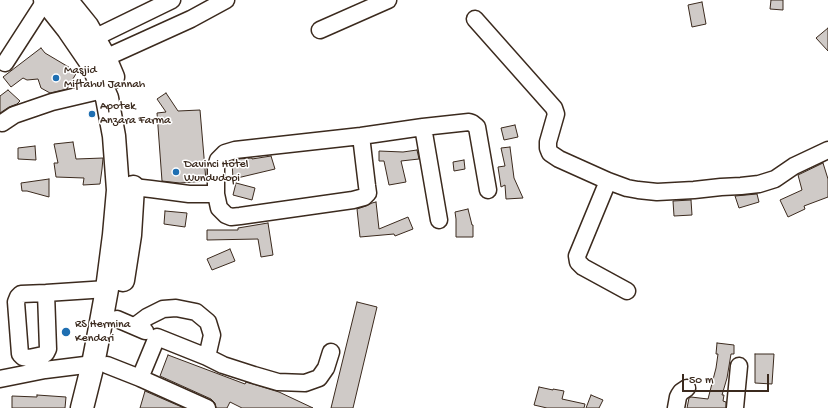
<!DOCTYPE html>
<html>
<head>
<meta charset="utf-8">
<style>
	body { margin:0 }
	#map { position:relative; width:828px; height:408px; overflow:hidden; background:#fff; font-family:"Gochi Hand",sans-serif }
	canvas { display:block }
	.scale { position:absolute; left:682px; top:374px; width:87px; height:18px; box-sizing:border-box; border:2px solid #3b2a1e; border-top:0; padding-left:5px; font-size:12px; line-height:14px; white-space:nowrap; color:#3b2a1e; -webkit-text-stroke:3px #fff; paint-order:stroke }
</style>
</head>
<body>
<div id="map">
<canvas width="828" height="408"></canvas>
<div class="scale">50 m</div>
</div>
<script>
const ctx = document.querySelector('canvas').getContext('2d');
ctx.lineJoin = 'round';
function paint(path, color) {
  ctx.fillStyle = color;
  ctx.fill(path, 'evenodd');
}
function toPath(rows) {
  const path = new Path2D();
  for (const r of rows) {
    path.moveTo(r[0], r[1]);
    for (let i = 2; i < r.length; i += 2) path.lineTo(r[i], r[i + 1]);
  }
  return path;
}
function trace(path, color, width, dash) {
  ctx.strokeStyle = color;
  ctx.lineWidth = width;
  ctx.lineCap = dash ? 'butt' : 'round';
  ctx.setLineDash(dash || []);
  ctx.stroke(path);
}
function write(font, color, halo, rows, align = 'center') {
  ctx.font = font + ' "Gochi Hand",sans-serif';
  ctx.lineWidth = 3;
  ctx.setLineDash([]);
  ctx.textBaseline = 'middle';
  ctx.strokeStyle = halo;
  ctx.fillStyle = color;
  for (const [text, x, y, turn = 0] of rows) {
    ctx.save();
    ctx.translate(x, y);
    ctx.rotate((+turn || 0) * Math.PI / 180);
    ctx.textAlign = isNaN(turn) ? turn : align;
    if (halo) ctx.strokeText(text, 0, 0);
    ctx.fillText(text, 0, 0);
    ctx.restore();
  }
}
const building = toPath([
	[771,0,783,0,783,10,770,9,771,0],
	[702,2,706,24,692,27,688,5,702,2],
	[828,28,828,51,816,38,828,28],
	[41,48,45,53,77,72,67,89,50,93,41,88,38,79,27,80,23,78,11,87,3,77,41,48],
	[8,90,20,101,17,104,9,107,0,113,0,96,8,90],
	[166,93,178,111,200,110,206,181,180,183,162,181,157,113,166,112,157,99,166,93],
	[515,125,518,137,504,140,501,128,515,125],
	[73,142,76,159,103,158,102,169,100,184,83,185,84,178,56,177,54,163,58,163,54,144,73,142],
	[35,146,36,160,18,159,18,148,35,146],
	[510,147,514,178,523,198,506,199,505,185,501,187,498,167,505,166,501,148,510,147],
	[417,150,419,159,401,161,406,182,389,185,384,161,379,161,379,151,403,152,417,150],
	[271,156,275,169,233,179,232,161,237,159,252,158,252,159,271,156],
	[464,160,465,169,454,171,453,162,464,160],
	[823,163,828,179,828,197,804,206,805,209,788,217,780,200,802,190,798,175,823,163],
	[49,179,49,197,27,191,22,191,21,183,49,179],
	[236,183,255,188,252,200,233,195,236,183],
	[757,194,759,202,739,208,735,196,757,194],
	[691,200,692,215,674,216,673,201,691,200],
	[376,202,379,229,408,217,413,229,395,236,394,234,360,237,357,209,366,206,372,203,376,202],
	[468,209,472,225,473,225,473,237,456,237,456,219,455,212,468,209],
	[165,211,187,213,185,227,164,224,165,211],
	[268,223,273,255,261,257,258,239,207,240,207,230,238,230,238,228,268,223],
	[230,249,235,261,212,270,207,259,230,249],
	[357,302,377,307,353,408,331,408,357,302],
	[717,343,734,345,734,354,731,354,727,378,722,395,724,395,723,401,726,402,726,408,687,408,689,398,691,397,708,399,716,368,718,354,716,354,717,343],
	[755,354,774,354,772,384,755,383,755,354],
	[168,355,245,384,246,382,279,392,313,408,242,408,230,402,227,408,216,408,215,403,211,399,160,376,168,355],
	[539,387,553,390,553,389,564,391,562,399,585,404,584,408,547,408,534,405,539,387],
	[145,391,184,408,140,408,145,391],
	[37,395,66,397,65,408,12,408,12,396,37,397,37,395],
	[591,395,603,400,599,408,586,408,591,395]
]);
paint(building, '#cfcac7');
trace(building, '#3b2a1e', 1);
const minor = toPath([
	[475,19,554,108,556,114,548,142,548,148,550,153,559,159,608,181,627,188,638,190,657,192,694,190,721,187,741,186,759,184,775,179,794,166,828,150],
	[320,30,388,0],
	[94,38,172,0],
	[105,58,191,19,226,0],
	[5,63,45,1],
	[2,123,14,115,52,102,103,90],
	[423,127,439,220],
	[608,181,577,256,578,262,583,267,627,291],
	[133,187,151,189,189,194,216,194,216,167,218,160,225,153,235,150,361,136,423,127,469,122,472,123,477,127,488,190],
	[216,194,219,208,226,215,231,217,240,216,353,200,364,197,368,193,367,186,361,136],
	[46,293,48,349,46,353,43,355,29,358,23,357,20,354,16,302,18,297,21,294,46,293,107,289],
	[117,319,145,331],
	[135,326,147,317,163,309,176,308,196,312,208,322,212,335,207,357],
	[107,365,140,378,207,408],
	[140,378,157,337,207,357,223,365,254,375,278,382,305,383,319,378,326,368,331,352],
	[0,379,45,370,93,364],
	[676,408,678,397,679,395,681,392,687,388],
	[735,408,739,366]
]);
const highway = toPath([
	[45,0,68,29,92,64,107,98,114,136,118,190,114,235,107,289,99,333,93,364,82,408],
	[66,0,87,26,105,58,113,77],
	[123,280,130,235,133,187]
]);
trace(minor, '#3b2a1e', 19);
trace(highway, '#3b2a1e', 25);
trace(minor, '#fff', 16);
trace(highway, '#fff', 22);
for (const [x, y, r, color] of [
	[56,78,4,"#1f6fb2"],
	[92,114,4,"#1f6fb2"],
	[176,172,4,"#1f6fb2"],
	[66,332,5,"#1f6fb2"]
]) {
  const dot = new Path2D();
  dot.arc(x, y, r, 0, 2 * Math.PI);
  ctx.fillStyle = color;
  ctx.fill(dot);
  trace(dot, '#fff', 1.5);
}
write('12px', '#3b2a1e', '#fff', [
	["Masjid",64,71],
	["Miftahul Jannah",64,85],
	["Apotek",100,107],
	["Anzara Farma",100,121],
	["Davinci Hotel",184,165],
	["Wundudopi",184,179],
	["RS Hermina",75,325],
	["Kendari",75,339]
], 'left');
</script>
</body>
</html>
